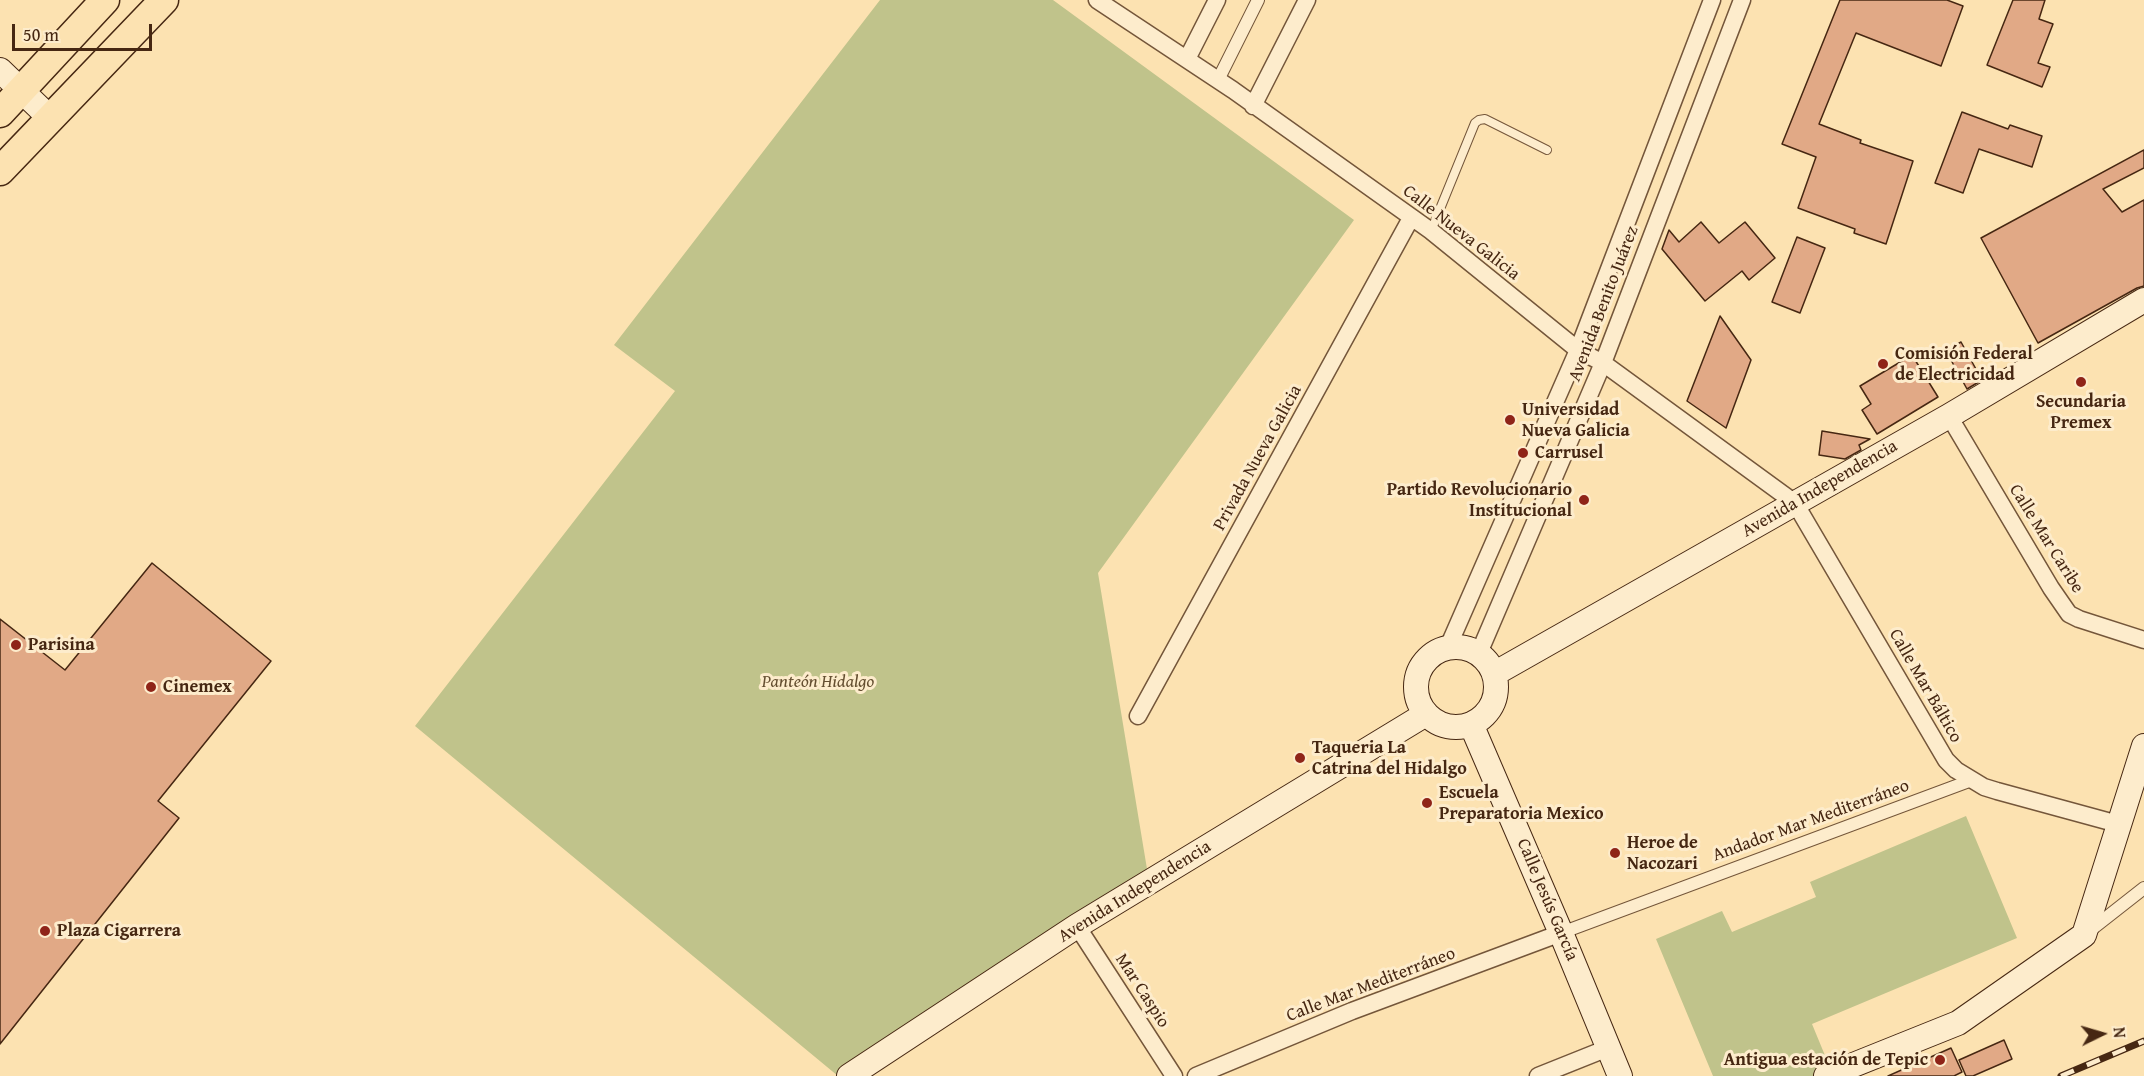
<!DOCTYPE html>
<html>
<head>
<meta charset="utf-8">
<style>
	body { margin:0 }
	#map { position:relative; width:2144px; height:1076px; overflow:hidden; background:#fce2b1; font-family:"Gentium Book Plus",serif }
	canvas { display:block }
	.north { position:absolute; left:2072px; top:1004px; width:60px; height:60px; -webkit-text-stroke:4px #fdeccc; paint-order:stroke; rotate:85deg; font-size:16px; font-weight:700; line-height:24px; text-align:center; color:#462712 }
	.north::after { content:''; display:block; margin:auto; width:21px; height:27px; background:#462712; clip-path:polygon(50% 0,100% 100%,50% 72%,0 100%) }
	.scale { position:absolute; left:12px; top:24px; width:140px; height:27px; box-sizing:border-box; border:3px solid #462712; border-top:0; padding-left:8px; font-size:18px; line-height:21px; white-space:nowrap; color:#462712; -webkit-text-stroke:4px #fdeccc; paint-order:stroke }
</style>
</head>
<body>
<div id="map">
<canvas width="2144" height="1076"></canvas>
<div class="north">N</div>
<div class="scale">50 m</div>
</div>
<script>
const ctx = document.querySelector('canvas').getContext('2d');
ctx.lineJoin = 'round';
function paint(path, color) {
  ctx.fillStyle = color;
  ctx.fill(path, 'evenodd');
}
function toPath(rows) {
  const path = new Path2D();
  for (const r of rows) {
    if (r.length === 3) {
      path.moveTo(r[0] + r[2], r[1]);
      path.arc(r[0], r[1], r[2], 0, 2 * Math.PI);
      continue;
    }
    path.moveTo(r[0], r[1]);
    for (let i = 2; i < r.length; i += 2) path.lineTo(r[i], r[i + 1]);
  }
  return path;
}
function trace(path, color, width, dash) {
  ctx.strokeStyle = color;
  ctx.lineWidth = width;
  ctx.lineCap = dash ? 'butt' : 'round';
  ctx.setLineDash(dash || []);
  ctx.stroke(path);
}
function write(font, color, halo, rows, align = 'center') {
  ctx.font = font + ' "Gentium Book Plus",serif';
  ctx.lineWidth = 6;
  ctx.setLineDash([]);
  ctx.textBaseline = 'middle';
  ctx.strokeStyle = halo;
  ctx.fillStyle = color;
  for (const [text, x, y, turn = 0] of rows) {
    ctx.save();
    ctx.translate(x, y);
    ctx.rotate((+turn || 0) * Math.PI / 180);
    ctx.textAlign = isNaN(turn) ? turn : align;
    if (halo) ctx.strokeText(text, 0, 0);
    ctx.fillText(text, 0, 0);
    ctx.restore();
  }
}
paint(toPath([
	[880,0,1053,0,1354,220,1098,573,1147,869,838,1076,415,726,675,391,614,345],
	[1966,816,2017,938,1812,1024,1831,1070,1818,1076,1713,1076,1656,939,1722,911,1732,932,1816,897,1810,882]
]), '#c0c38b');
const building = toPath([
	[1840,0,1947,0,1963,6,1941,66,1856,33,1819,124,1861,140,1860,143,1913,161,1886,244,1854,233,1855,229,1798,208,1816,157,1782,144,1840,0],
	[2013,0,2045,0,2039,19,2053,24,2038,63,2050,67,2042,87,1987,65,2013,0],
	[1962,112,2008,129,2010,125,2042,136,2032,167,1979,149,1963,193,1935,183,1962,112],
	[2144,150,2144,168,2103,189,2122,212,2144,200,2144,286,2137,288,2038,343,1981,238,2144,150],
	[1701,222,1719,243,1745,222,1775,258,1749,280,1742,271,1705,301,1662,249,1669,230,1679,242,1701,222],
	[1797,237,1825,248,1800,313,1772,302,1797,237],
	[1720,316,1751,360,1726,428,1687,401,1720,316],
	[1961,342,1982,380,1967,389,1946,351,1961,342],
	[1912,355,1938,397,1877,434,1862,410,1871,404,1860,386,1912,355],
	[1822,431,1870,439,1859,445,1861,450,1845,459,1819,455,1822,431],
	[152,563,271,661,158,801,179,818,0,1044,0,619,65,670,152,563],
	[2004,1040,2012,1059,1973,1076,1966,1076,1959,1060,2004,1040],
	[1951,1048,1962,1072,1954,1076,1888,1076,1951,1048]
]);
paint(building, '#e1a986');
trace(building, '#462712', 1.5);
const service = toPath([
	[1431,231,1475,123,1479,120,1485,119,1547,150]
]);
const pedestrian = toPath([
	[1218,80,1258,0],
	[2088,932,2144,888],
	[1561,933,1972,780]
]);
const minor = toPath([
	[1097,0,1233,90,1431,231,1578,350,1603,363,1795,503,1946,760,1956,770,1984,787,1997,791,2118,824],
	[1187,59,1217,0],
	[1253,106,1307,0],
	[1949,416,2051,588,2069,614,2079,619,2144,640],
	[1448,647,1578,350,1712,0],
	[1479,653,1603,363,1742,0],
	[1138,716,1411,218],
	[1077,926,1174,1076],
	[1196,1076,1352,1011,1561,933],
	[1538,1076,1608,1048]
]);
const secondary = toPath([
	[0,70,50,118],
	[1456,687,40],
	[1494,674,1949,416,2144,300],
	[1471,724,1561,933,1620,1076],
	[849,1076,1077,926,1426,714],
	[1826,1076,1958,1023,2084,935,2144,746]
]);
const trunk = toPath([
	[0,113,105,0],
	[0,171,164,0]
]);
trace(service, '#74563a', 10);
trace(pedestrian, '#74563a', 14);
trace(minor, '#74563a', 19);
trace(secondary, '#462712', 26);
trace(trunk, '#462712', 31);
trace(service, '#fdeccc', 8);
trace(pedestrian, '#fdeccc', 12);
trace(minor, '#fdeccc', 16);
trace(secondary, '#fdeccc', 24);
trace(trunk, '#fce2b1', 28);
const rail = toPath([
	[2061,1076,2144,1041]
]);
trace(rail, '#462712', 7);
trace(rail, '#fdeccc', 4.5, [14]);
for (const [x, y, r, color] of [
	[1883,364,6,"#8f2418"],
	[2081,382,6,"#8f2418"],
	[1510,420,6,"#8f2418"],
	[1523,453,6,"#8f2418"],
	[1584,500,6,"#8f2418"],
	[16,645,6,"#8f2418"],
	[151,687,6,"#8f2418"],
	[1300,758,6,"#8f2418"],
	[1427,803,6,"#8f2418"],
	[1615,853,6,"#8f2418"],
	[45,931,6,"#8f2418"],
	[1940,1060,6,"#8f2418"]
]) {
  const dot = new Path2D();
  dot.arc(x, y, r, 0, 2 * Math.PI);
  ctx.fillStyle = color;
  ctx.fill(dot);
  trace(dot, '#fdeccc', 2);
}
write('18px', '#462712', '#fdeccc', [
	["Calle Nueva Galicia",1461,233,38],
	["Avenida Benito Juárez",1604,304,-69],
	["Privada Nueva Galicia",1258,458,-61],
	["Avenida Independencia",1820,489,-30],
	["Calle Mar Caribe",2046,539,58],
	["Calle Mar Báltico",1925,686,60],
	["Andador Mar Mediterráneo",1811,821,-20],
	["Avenida Independencia",1135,892,-32],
	["Calle Jesús García",1547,900,67],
	["Calle Mar Mediterráneo",1371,985,-21],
	["Mar Caspio",1142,991,57]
]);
write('bold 18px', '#462712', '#fdeccc', [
	["Comisión Federal",1895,354],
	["de Electricidad",1895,375],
	["Secundaria",2081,402,"center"],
	["Premex",2081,423,"center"],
	["Universidad",1522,410],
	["Nueva Galicia",1522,431],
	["Carrusel",1535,453],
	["Partido Revolucionario",1572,490,"right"],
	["Institucional",1572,511,"right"],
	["Parisina",28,645],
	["Cinemex",163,687],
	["Taqueria La",1312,748],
	["Catrina del Hidalgo",1312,769],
	["Escuela",1439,793],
	["Preparatoria Mexico",1439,814],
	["Heroe de",1627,843],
	["Nacozari",1627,864],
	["Plaza Cigarrera",57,931],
	["Antigua estación de Tepic",1928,1060,"right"]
], 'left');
write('italic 18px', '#644e30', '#fdeccc', [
	["Panteón Hidalgo",818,682]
]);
</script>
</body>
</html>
